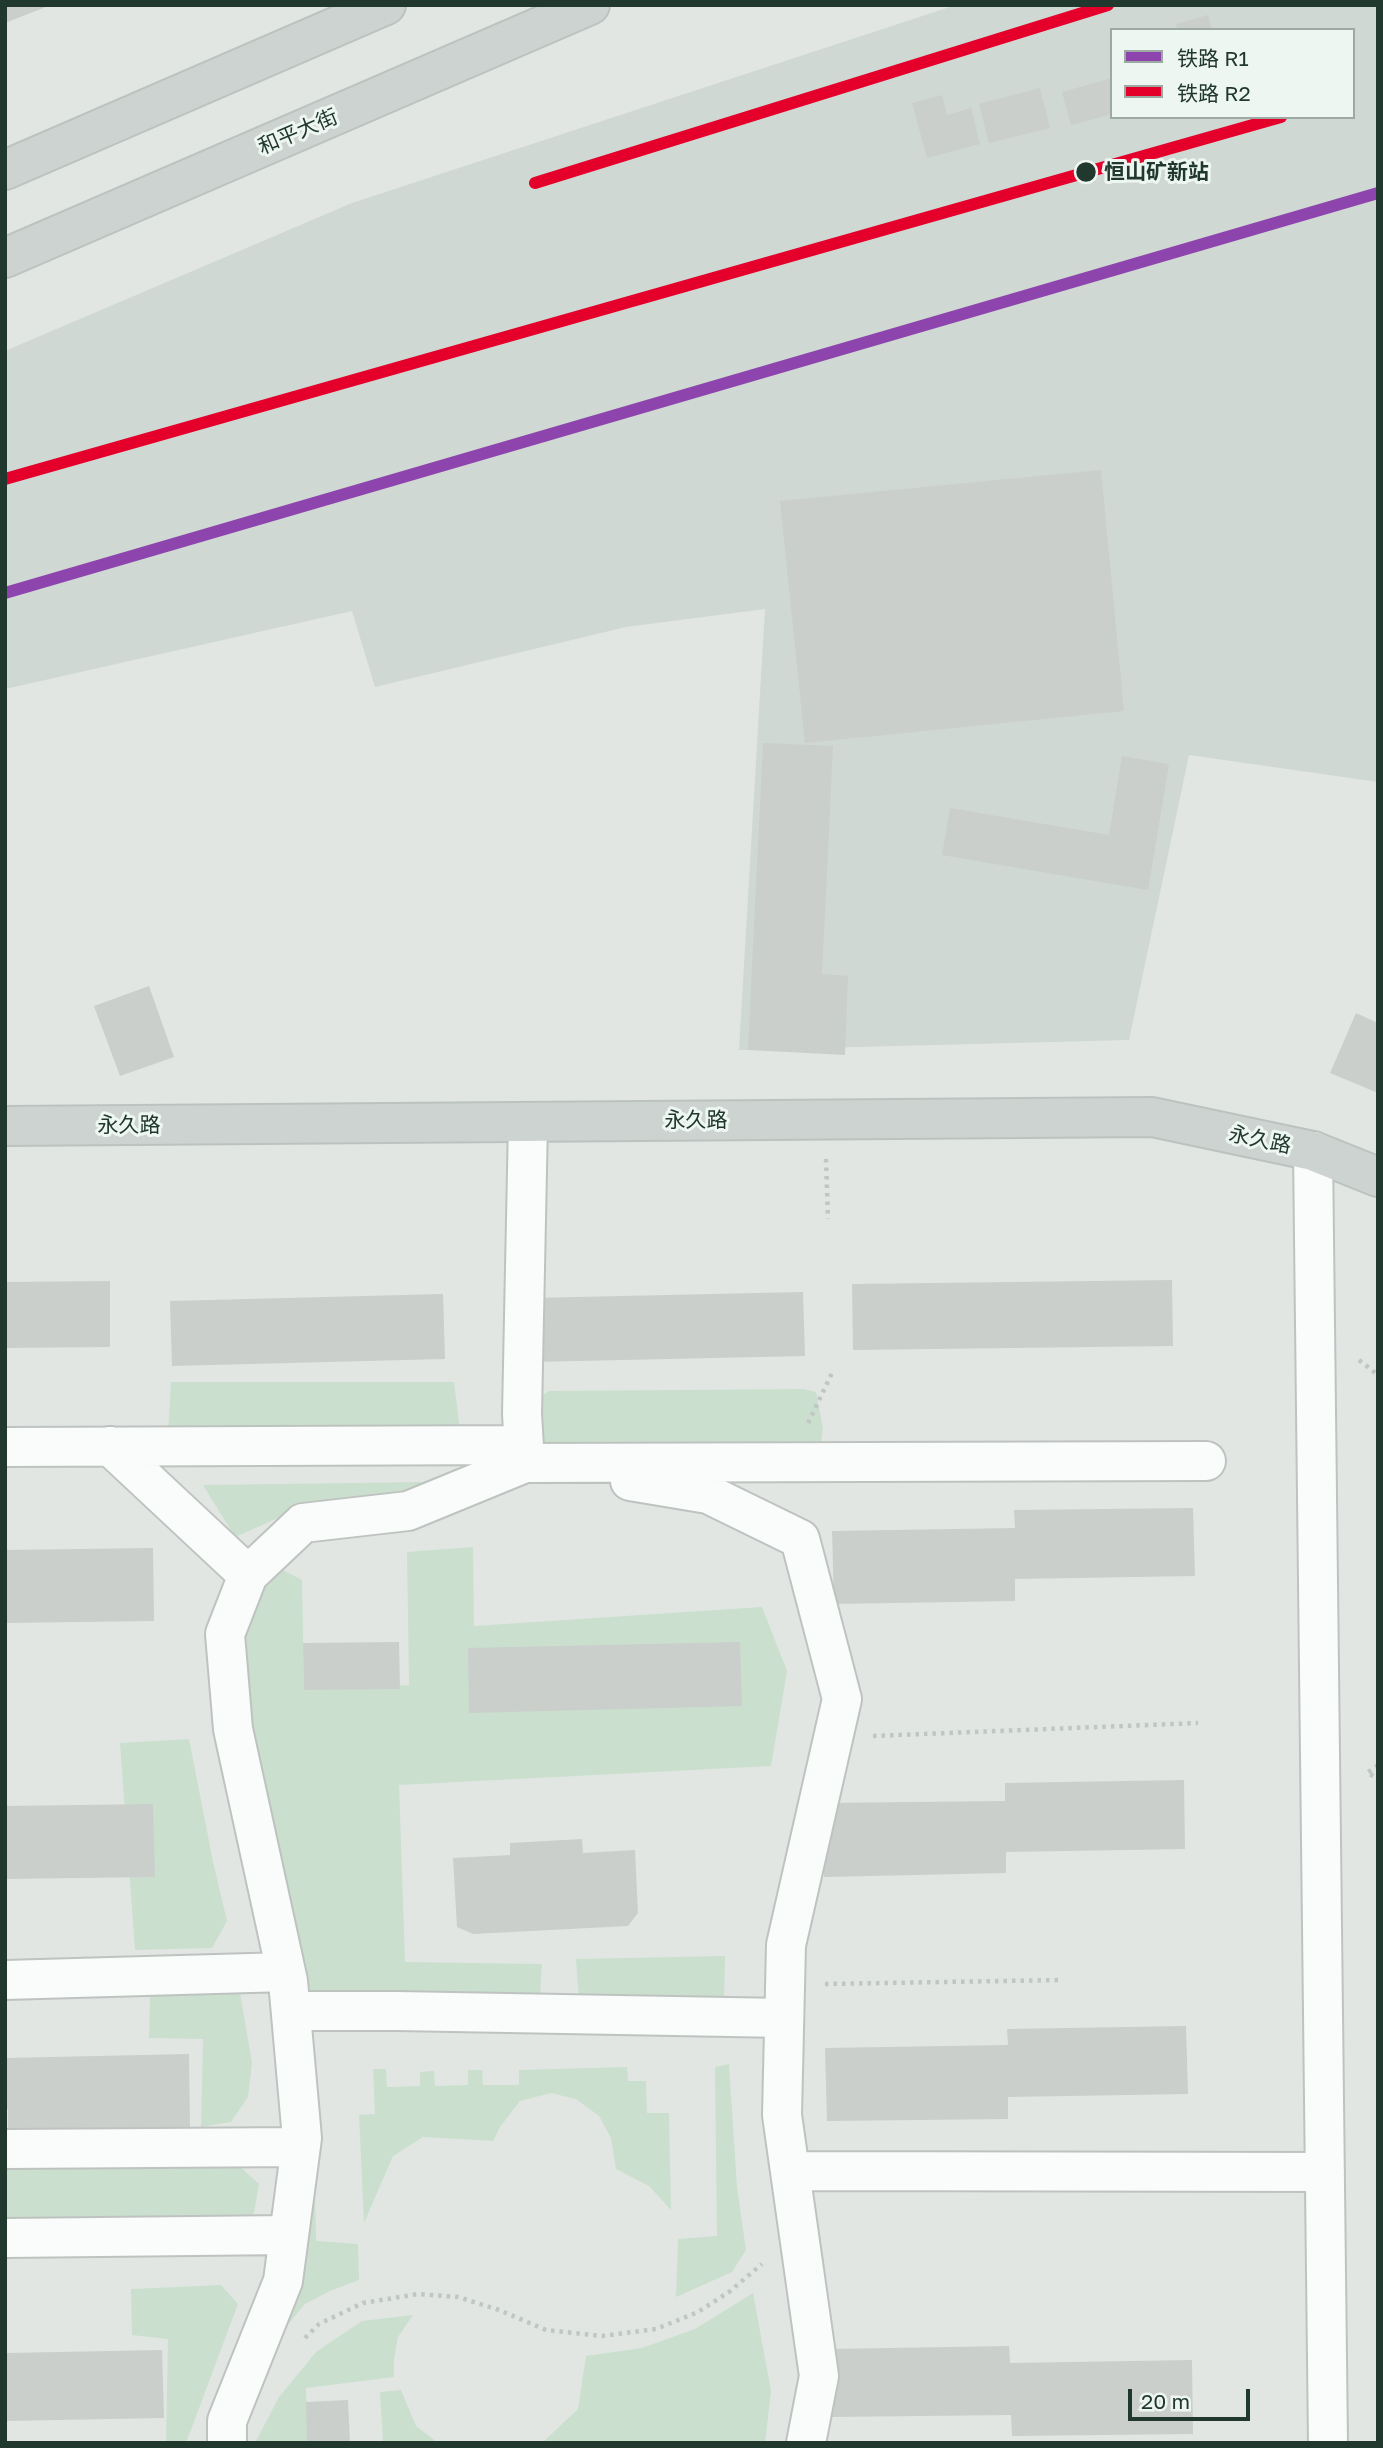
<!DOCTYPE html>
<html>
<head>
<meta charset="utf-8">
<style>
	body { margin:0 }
	#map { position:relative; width:1383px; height:2448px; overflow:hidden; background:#e1e6e3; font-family:"Golos Text","Noto Sans SC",sans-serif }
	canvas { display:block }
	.frame { position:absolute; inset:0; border:7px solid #21382f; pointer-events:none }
	.legend { position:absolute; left:1110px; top:28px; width:245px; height:91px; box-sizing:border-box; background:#eef6f1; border:2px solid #9caaa3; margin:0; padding:9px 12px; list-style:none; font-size:21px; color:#21382f }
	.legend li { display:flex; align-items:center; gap:14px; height:35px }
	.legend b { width:35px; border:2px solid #9caaa3 }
	.scale { position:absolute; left:1128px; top:2389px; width:122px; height:32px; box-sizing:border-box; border:4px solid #21382f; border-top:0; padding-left:9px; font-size:21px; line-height:24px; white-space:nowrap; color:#21382f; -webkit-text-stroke:5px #eef6f1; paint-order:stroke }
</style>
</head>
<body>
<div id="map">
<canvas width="1383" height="2448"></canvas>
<div class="frame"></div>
<ul class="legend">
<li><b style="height:9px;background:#8e44ad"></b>铁路 R1</li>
<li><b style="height:9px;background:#e4002b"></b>铁路 R2</li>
</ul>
<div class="scale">20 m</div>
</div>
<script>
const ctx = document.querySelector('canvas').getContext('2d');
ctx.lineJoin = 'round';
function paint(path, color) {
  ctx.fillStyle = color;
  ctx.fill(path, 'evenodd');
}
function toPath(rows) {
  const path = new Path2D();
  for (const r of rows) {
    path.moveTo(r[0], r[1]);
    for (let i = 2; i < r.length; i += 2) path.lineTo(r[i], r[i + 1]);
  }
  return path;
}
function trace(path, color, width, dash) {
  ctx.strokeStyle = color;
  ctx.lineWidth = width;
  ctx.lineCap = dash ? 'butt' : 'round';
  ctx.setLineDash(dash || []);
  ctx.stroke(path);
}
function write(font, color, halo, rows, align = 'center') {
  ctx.font = font + ' "Golos Text","Noto Sans SC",sans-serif';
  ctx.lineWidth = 6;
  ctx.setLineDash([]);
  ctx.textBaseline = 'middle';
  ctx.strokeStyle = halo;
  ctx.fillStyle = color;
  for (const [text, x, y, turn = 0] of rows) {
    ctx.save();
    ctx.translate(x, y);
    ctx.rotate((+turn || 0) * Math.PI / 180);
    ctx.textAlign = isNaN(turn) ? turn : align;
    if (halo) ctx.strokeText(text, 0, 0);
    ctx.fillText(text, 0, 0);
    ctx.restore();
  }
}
paint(toPath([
	[956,5,1378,5,1378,782,1189,755,1129,1040,739,1050,765,609,626,627,375,687,352,611,5,689,5,351,352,203],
	[1112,30,1353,30,1353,117,1112,117]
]), '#cfd8d3');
paint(toPath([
	[171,1382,454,1382,460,1430,168,1433],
	[804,1389,816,1392,823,1428,821,1444,532,1457,532,1402,549,1391],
	[426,1482,415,1497,287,1514,235,1537,203,1485],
	[473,1547,474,1626,762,1607,787,1671,771,1766,399,1785,405,1962,542,1964,540,1998,302,2000,245,1727,239,1639,255,1598,283,1570,302,1580,304,1690,409,1685,407,1552],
	[189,1739,213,1862,227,1921,212,1948,135,1950,120,1743],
	[725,1956,724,1996,579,1998,576,1959],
	[239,1987,252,2063,248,2097,231,2122,201,2127,203,2039,149,2038,150,1993],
	[312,2050,316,2241,358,2244,359,2280,330,2291,305,2304,274,2341],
	[729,2064,737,2187,746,2250,732,2272,676,2297,678,2239,717,2236,715,2067],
	[627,2067,628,2081,646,2081,647,2113,669,2113,671,2210,649,2186,616,2169,611,2138,599,2116,576,2099,551,2093,520,2101,500,2127,493,2141,423,2137,393,2156,364,2223,359,2115,375,2114,373,2069,386,2069,387,2087,420,2086,420,2072,434,2071,435,2086,468,2085,468,2070,482,2070,483,2085,519,2085,519,2070],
	[5,2161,236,2163,259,2184,254,2213,239,2225,5,2227],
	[221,2285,238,2304,186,2443,166,2443,168,2339,132,2335,131,2289],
	[753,2293,771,2391,765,2443,542,2443,578,2409,586,2356,642,2348,695,2329],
	[413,2315,398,2337,394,2360,394,2377,306,2388,308,2443,255,2443,279,2397,316,2352,362,2321],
	[401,2390,416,2426,438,2443,383,2443,380,2392]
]), '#cadfce');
paint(toPath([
	[5,5,51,5,5,23],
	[1208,15,1212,30,1178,30,1176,24],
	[1112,78,1112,114,1071,125,1062,92],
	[1040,88,1050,128,989,143,979,104],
	[942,95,947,115,971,108,980,144,927,158,912,103],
	[1101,470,1124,711,805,743,780,501],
	[763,743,833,746,822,974,848,976,845,1055,748,1050],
	[1122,756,1169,764,1148,890,942,855,950,808,1109,835],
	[149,986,174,1057,120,1076,94,1006],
	[1356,1013,1378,1023,1378,1093,1330,1073],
	[1172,1280,1173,1346,853,1350,852,1284],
	[110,1281,110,1347,5,1348,5,1282],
	[803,1292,805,1356,532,1362,530,1298],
	[443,1294,445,1359,172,1366,170,1301],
	[1193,1508,1195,1576,1015,1579,1015,1601,834,1604,832,1531,1015,1528,1014,1510],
	[153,1548,154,1621,5,1623,5,1550],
	[399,1642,400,1689,304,1690,303,1643],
	[740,1642,742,1706,469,1713,468,1648],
	[1184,1780,1185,1849,1006,1852,1006,1873,824,1877,823,1803,1005,1801,1005,1783],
	[153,1804,155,1877,5,1879,5,1806],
	[582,1839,583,1853,635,1850,638,1913,628,1926,473,1934,457,1927,453,1858,510,1855,510,1843],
	[1186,2026,1188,2094,1008,2097,1008,2119,827,2121,825,2048,1008,2045,1007,2029],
	[189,2054,190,2127,8,2131,8,2109,5,2109,5,2058],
	[1009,2346,1010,2363,1192,2360,1193,2434,1012,2436,1011,2415,832,2417,831,2349],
	[162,2350,164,2418,5,2421,5,2353],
	[348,2400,350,2443,307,2443,306,2402]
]), '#cacfcc');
const minor = toPath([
	[1313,1151,1328,2443],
	[110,1446,248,1575],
	[5,1447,524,1445],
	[525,1463,522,1414,528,1122],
	[630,1481,708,1494,800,1539,842,1699,786,1945,782,2115,819,2376,806,2443],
	[5,1980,286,1972],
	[291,2011,397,2011,784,2018],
	[5,2149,300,2147],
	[790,2171,1325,2172],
	[5,2238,289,2235],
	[227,2443,227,2421,283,2281,302,2138,288,1981,233,1729,225,1634,248,1575,303,1523,408,1511,525,1463,1206,1461]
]);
const major = toPath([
	[5,170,386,5],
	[5,258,590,5],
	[5,1126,1152,1117,1313,1151,1378,1177]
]);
trace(minor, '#bec3c0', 42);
trace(major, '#bcc3bf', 42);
trace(toPath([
	[826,1159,828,1219],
	[1359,1360,1378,1375],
	[808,1423,833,1371],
	[873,1736,1198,1723],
	[1378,1765,1367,1773,1378,1778],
	[825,1984,1063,1980],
	[305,2338,319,2324,363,2303,418,2294,458,2297,499,2310,546,2330,602,2336,656,2329,698,2312,729,2292,762,2264]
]), '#bfc6c4', 4.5, [3.5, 5]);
trace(minor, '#fafbfb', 38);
trace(major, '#ccd3d0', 38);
trace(toPath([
	[5,593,1378,193]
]), '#8e44ad', 12);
trace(toPath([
	[535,183,1108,5],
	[5,479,1281,117]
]), '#e4002b', 12);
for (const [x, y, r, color] of [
	[1086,172,11,"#21382f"]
]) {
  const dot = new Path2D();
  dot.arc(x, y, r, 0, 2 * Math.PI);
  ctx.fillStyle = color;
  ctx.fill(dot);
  trace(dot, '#eef6f1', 2.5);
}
write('21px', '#21382f', '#eef6f1', [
	["和平大街",298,132,-23],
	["永久路",696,1120],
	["永久路",129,1125],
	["永久路",1260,1140,12]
]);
write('bold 21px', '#21382f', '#eef6f1', [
	["恒山矿新站",1104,172]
], 'left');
</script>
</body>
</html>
